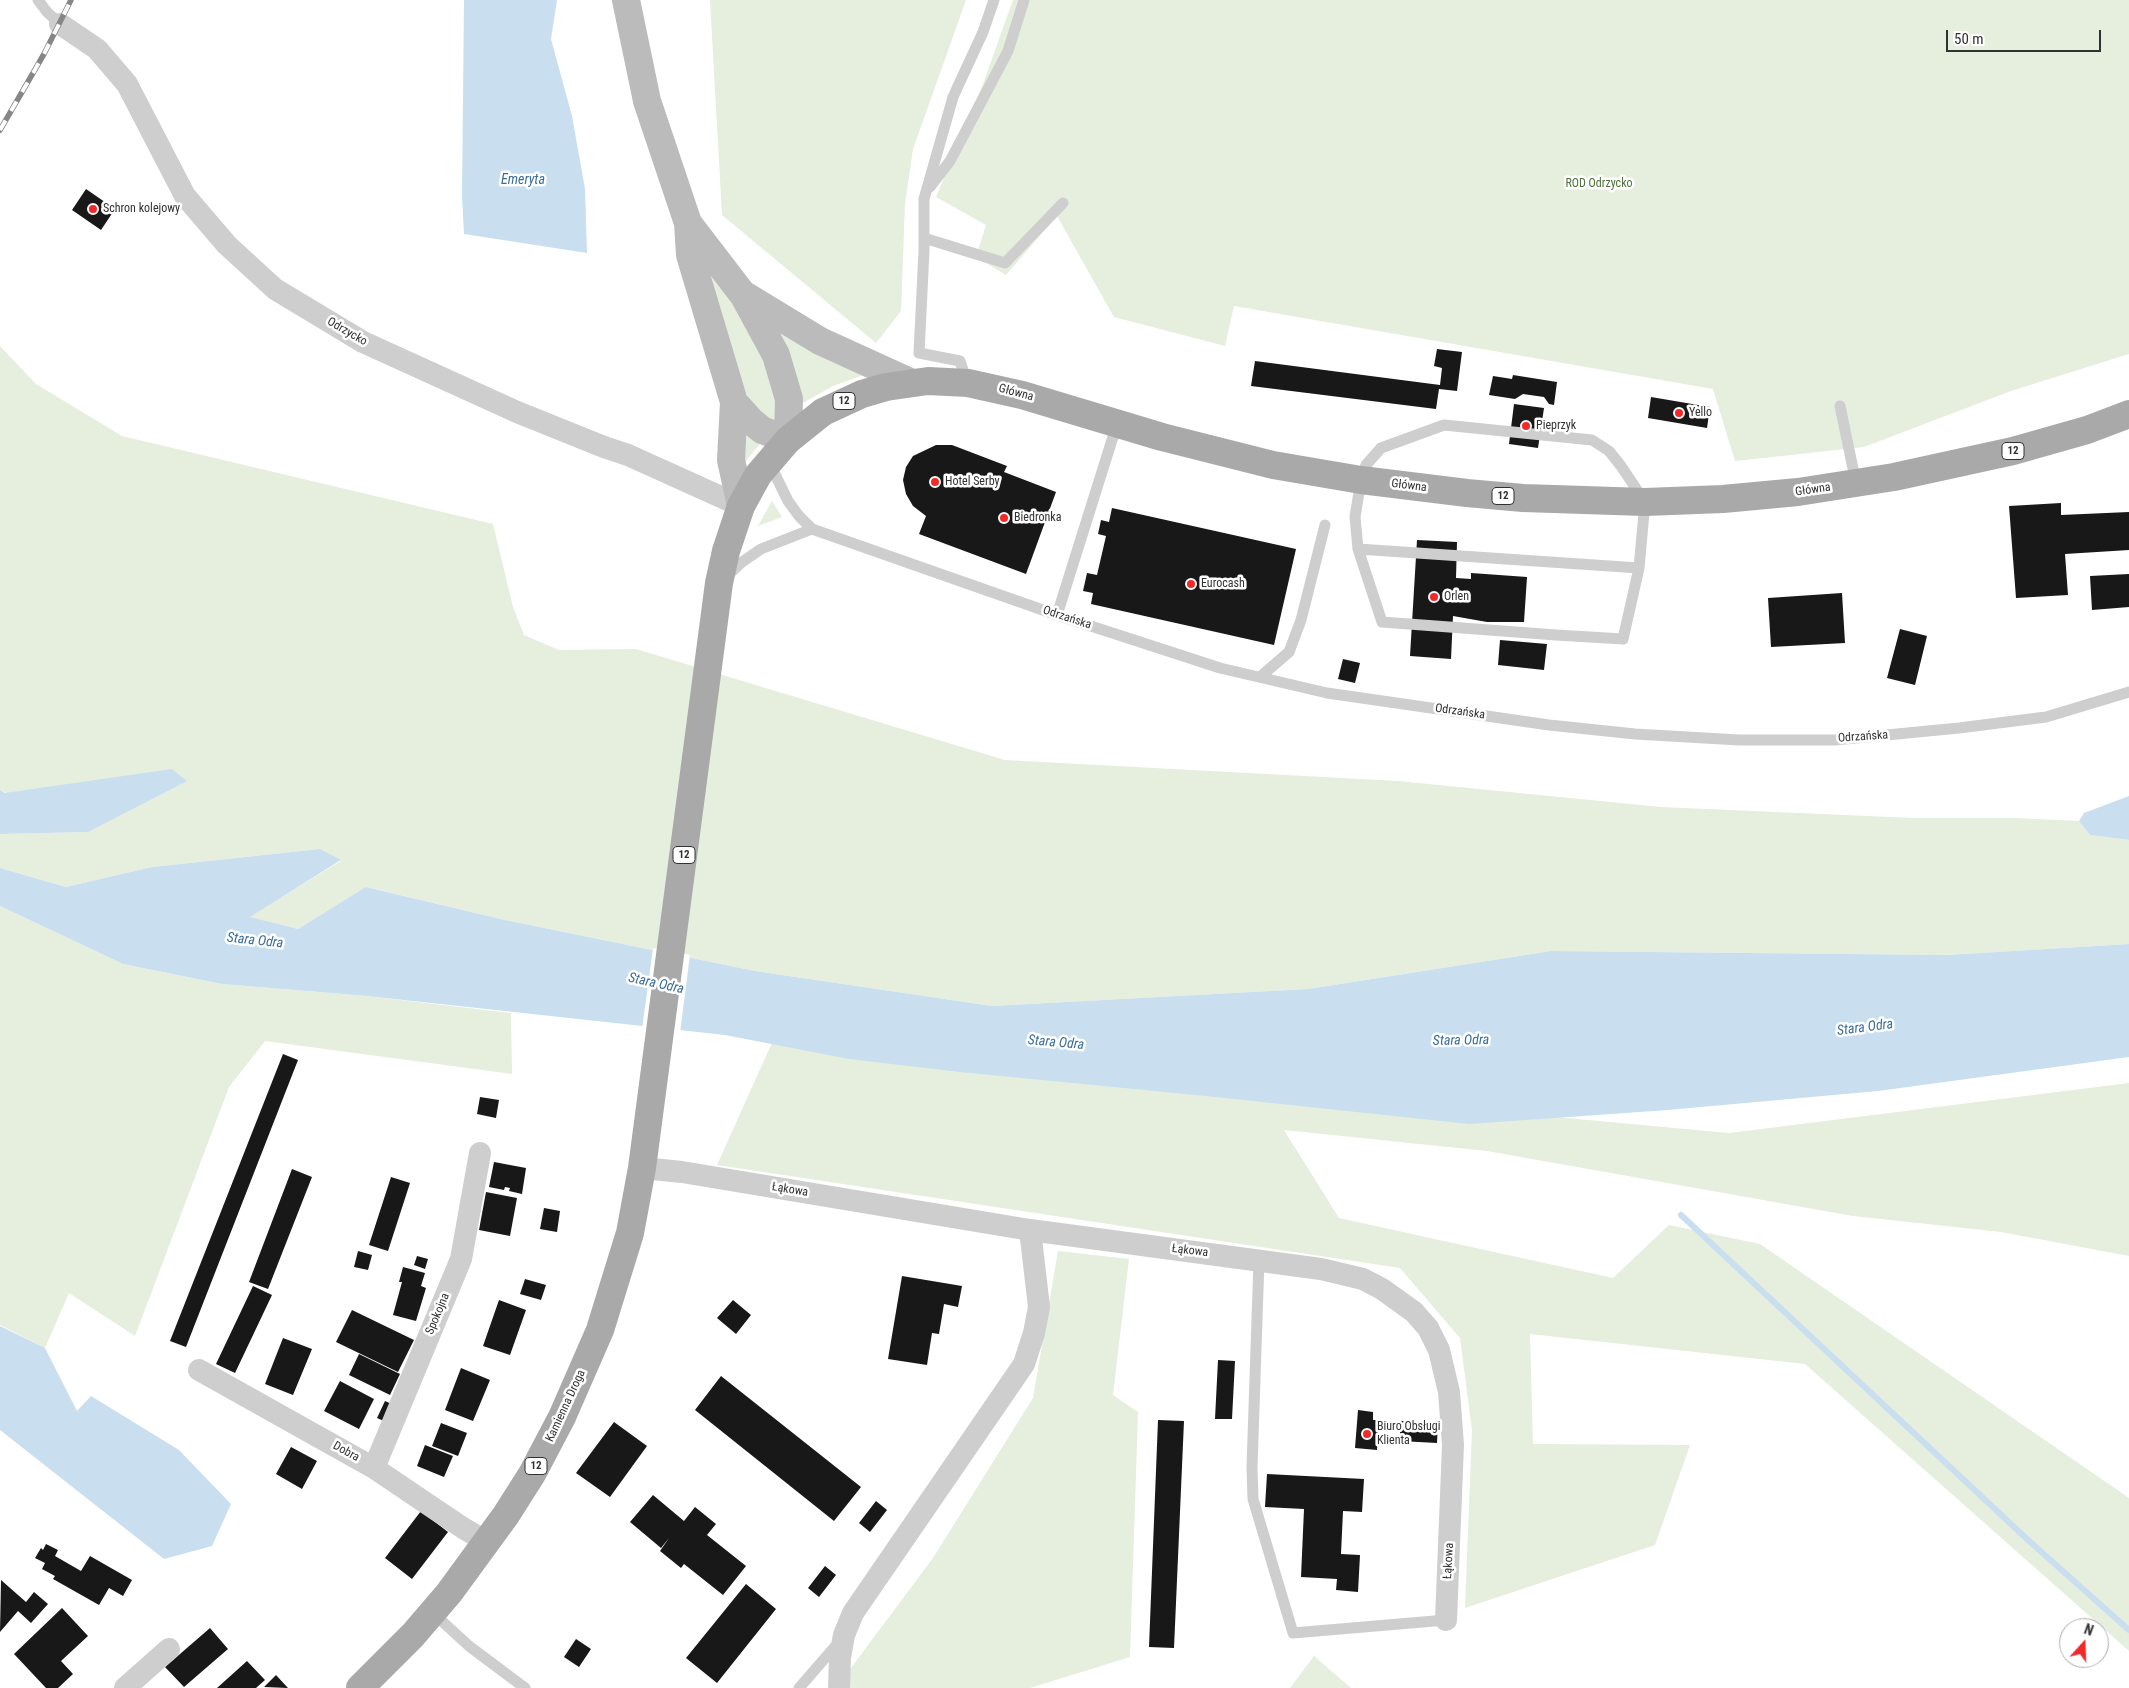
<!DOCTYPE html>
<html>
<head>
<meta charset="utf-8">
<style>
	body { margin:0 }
	#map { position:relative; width:2129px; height:1688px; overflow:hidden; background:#fff; font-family:"Roboto Condensed",sans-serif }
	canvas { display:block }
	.north { position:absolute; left:2059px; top:1618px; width:50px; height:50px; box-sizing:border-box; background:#fff; border:1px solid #adadad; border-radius:50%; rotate:20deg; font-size:14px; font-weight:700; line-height:20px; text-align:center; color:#313131 }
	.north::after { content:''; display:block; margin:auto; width:18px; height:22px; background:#f22928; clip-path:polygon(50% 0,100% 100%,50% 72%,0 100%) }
	.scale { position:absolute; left:1946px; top:30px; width:155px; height:22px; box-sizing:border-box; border:2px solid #313131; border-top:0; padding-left:6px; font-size:15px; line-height:18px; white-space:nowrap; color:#313131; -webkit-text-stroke:4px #fff; paint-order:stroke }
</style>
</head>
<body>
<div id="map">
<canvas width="2129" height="1688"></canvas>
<div class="north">N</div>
<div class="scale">50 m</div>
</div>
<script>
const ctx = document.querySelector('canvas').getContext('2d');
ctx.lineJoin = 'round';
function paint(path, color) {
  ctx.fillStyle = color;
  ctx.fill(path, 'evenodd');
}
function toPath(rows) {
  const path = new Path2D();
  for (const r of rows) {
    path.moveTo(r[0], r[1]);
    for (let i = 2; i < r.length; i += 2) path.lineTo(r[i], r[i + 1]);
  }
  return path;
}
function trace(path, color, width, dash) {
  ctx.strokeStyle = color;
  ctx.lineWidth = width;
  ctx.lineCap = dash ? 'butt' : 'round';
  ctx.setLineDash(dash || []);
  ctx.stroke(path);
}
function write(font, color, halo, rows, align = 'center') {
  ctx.font = font + ' "Roboto Condensed",sans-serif';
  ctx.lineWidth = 5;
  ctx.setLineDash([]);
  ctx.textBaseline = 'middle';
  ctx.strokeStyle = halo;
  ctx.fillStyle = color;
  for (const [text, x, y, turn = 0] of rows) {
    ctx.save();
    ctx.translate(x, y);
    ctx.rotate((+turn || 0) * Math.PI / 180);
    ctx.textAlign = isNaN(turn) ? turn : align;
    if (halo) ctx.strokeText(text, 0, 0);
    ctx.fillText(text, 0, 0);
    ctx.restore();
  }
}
paint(toPath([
	[710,0,966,0,913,149,905,204,901,311,876,343,722,215],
	[1013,0,2129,0,2129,354,2011,391,1864,447,1735,461,1713,389,1234,306,1225,346,1114,317,1057,216,1006,275,976,257,986,225,936,197,983,84],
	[701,248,766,360,781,423,755,412,746,393],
	[779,326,869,373,833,386,803,403,777,336],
	[0,346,36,384,122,436,493,524,513,607,524,635,559,650,636,649,1005,760,1398,781,1661,807,1913,818,2014,818,2079,821,2090,835,2129,840,2129,944,1947,955,1551,951,1308,989,992,1006,755,971,505,920,367,887,298,929,249,917,341,861,320,849,152,867,66,887,0,868,0,834,88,832,0,790],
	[741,420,763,440,741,467],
	[772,501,782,517,758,526],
	[0,906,123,964,222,984,367,996,511,1013,512,1074,265,1041,229,1087,135,1336,69,1293,45,1348,0,1325],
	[776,1034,1458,1108,1729,1133,2129,1083,2129,1256,2001,1232,1853,1216,1487,1151,1284,1130,1339,1218,1613,1278,1669,1225,1760,1244,2129,1498,2129,1651,1805,1364,1530,1334,1533,1444,1690,1445,1655,1545,1465,1608,1472,1430,1460,1338,1400,1268,717,1165],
	[1058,1251,1129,1259,1113,1395,1138,1412,1130,1657,1030,1688,836,1688,933,1558,1033,1398],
	[1314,1656,1351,1688,1290,1688]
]), '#e6eede');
paint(toPath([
	[464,0,557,0,551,39,572,116,585,189,587,253,464,234,462,196],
	[172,769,187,781,88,832,0,834,0,790,5,793],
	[2129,796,2129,840,2090,835,2079,821,2084,813],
	[320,849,341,860,250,917,298,929,366,887,505,920,755,971,992,1006,1308,989,1551,951,1947,955,2129,944,2129,1057,1878,1091,1668,1110,1469,1124,1206,1096,960,1072,849,1059,725,1035,367,996,222,984,123,964,0,906,0,868,66,887,152,867],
	[0,1326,45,1348,77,1411,91,1396,179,1450,231,1504,212,1546,164,1559,0,1430]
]), '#c9deef');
paint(toPath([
	[653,948,690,955,680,1033,642,1029]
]), '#fff');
trace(toPath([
	[1681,1215,2028,1540,2129,1630]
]), '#c9deef', 6);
paint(toPath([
	[86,189,115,209,101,230,72,210],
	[1437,349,1462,352,1457,391,1439,389,1436,409,1251,386,1255,361,1440,385,1442,368,1434,366],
	[1513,375,1557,382,1554,405,1549,404,1544,397,1523,394,1515,399,1489,395,1493,376,1512,379],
	[1651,397,1710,407,1707,428,1648,418],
	[1514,404,1544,408,1538,448,1509,444],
	[936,445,952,445,1007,466,1004,472,1056,492,1026,574,919,534,926,516,913,506,906,494,903,480,906,467,913,456],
	[2061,503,2061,515,2129,512,2129,550,2065,554,2068,595,2016,598,2009,506],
	[1112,508,1296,549,1274,645,1091,604,1093,593,1083,591,1087,573,1097,575,1106,536,1098,534,1101,520,1109,522],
	[1417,540,1457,542,1456,578,1471,579,1471,573,1527,577,1524,622,1487,622,1453,616,1451,659,1410,656],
	[2129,574,2129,607,2092,610,2090,576],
	[1842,593,1845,643,1771,647,1768,598],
	[1900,629,1927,636,1915,685,1887,678],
	[1500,640,1547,644,1544,670,1498,665],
	[1343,659,1360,663,1355,683,1338,679],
	[283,1054,298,1060,186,1347,170,1341],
	[480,1097,499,1100,496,1118,477,1114],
	[494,1162,526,1168,522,1194,509,1191,510,1188,505,1187,504,1190,489,1187],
	[292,1169,312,1177,268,1289,249,1282],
	[391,1177,410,1183,388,1251,369,1245],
	[486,1192,517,1198,510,1236,479,1230],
	[544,1208,560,1211,557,1232,540,1229],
	[358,1251,372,1255,368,1270,354,1267],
	[417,1256,428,1259,425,1269,414,1265],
	[403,1267,425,1273,421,1286,426,1288,416,1321,393,1315,402,1282,399,1282],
	[902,1276,962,1286,958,1307,944,1304,939,1334,932,1333,927,1365,888,1359],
	[525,1279,546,1285,541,1300,520,1294],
	[253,1286,272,1295,235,1373,216,1364],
	[499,1300,526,1310,510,1355,483,1346],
	[733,1300,751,1315,736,1334,717,1318],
	[352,1310,414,1340,398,1372,336,1342],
	[283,1338,312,1349,293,1395,265,1384],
	[359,1354,400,1374,390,1395,349,1375],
	[1218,1360,1235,1361,1232,1419,1215,1419],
	[461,1368,490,1380,473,1421,445,1410],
	[721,1376,861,1487,834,1521,695,1410],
	[340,1381,374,1399,359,1429,324,1411],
	[385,1401,394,1405,386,1422,377,1418],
	[1358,1410,1373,1412,1373,1420,1379,1420,1377,1450,1355,1448],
	[1158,1420,1184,1421,1174,1648,1149,1647],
	[1400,1421,1438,1422,1437,1443,1400,1441],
	[614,1422,647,1446,610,1497,576,1473],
	[441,1423,467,1433,458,1456,432,1446],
	[425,1445,453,1456,444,1477,417,1466],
	[291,1447,317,1461,302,1489,276,1474],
	[1267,1474,1364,1479,1362,1512,1343,1511,1341,1554,1360,1555,1358,1592,1336,1590,1337,1579,1301,1577,1304,1509,1265,1507],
	[653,1495,684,1521,695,1507,716,1524,707,1535,746,1566,723,1595,684,1564,681,1568,660,1551,669,1538,661,1548,630,1522],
	[876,1501,887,1510,870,1532,859,1523],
	[421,1511,448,1532,412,1579,385,1558],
	[46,1544,58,1550,55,1556,81,1571,90,1556,132,1580,123,1596,109,1588,99,1605,53,1579,55,1576,42,1569,45,1563,35,1558,41,1548,43,1550],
	[825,1566,836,1575,819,1597,808,1588],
	[1,1580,26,1602,34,1592,48,1604,31,1623,18,1611,0,1632],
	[746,1584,776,1609,717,1683,686,1658],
	[62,1608,88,1636,61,1661,73,1674,58,1688,46,1688,14,1654],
	[210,1628,228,1649,184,1687,165,1667],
	[576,1639,591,1649,579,1667,564,1657],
	[247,1661,265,1680,256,1688,217,1688],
	[276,1675,288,1688,264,1687]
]), '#181818');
trace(toPath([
	[38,0,47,12,60,24],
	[930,187,950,161,1008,51,1024,0],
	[924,238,1005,263,1063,203],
	[967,382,960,361,919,353,924,251,924,199,953,97,983,32,994,0],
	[1840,406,1856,483],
	[1444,425,1592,440,1609,451,1621,466,1645,502,1639,568,1358,549,1355,517,1361,480,1366,465,1381,448,1444,425],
	[769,462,788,501,799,516,812,529,1057,615,1220,668,1327,693,1549,725,1635,734,1739,740,1835,740,1959,728,2046,717,2129,692],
	[1358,549,1382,622,1556,635,1623,639,1639,568],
	[727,576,742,562,761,549,812,529],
	[1057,615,1117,424],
	[1260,677,1289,652,1301,620,1325,525],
	[1259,1260,1252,1467,1253,1499,1293,1633,1446,1620],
	[433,1613,469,1646,525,1688],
	[799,1688,839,1642]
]), '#cecece', 11);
trace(toPath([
	[60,24,97,49,127,84,185,196,227,245,275,289,363,342,517,412,604,447,628,455,741,506],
	[642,1168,682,1172,1030,1230,1321,1269,1363,1279,1382,1289,1414,1312,1428,1328,1439,1350,1449,1392,1453,1445,1446,1620],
	[199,1370,374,1468,463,1528,487,1542],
	[374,1468,461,1259,480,1153],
	[125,1688,169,1649],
	[839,1688,840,1658,844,1635,853,1613,1024,1364,1034,1333,1039,1307,1030,1230]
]), '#cecece', 22);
trace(toPath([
	[626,0,647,101,688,223,690,255,734,402,751,421,762,430,788,440,789,399,776,355,744,296,688,223],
	[746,296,820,341,910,382],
	[734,402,731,460,741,506]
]), '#bbb', 28);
trace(toPath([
	[360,1688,413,1635,449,1593,506,1515,532,1474,562,1417,600,1330,630,1233,642,1168,719,583,726,551,741,506,758,475,788,440,823,412,862,394,886,387,928,381,968,383,1022,395,1162,437,1273,465,1361,480,1467,493,1523,498,1645,502,1723,499,1798,492,1894,477,2013,451,2087,430,2129,414]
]), '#a9a9a9', 28);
const rail = toPath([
	[0,130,44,54,71,0]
]);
trace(rail, '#868686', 5.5);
trace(rail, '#fff', 4, [11]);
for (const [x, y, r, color] of [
	[93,209,5,"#f22928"],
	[1679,413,5,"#f22928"],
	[1526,426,5,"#f22928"],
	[935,482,5,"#f22928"],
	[1004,518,5,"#f22928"],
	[1191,584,5,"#f22928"],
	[1434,597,5,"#f22928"],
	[1367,1434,5,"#f22928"]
]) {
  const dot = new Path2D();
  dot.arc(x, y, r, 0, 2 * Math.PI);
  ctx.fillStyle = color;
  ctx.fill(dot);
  trace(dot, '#fff', 2);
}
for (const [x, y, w] of [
	[844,401,22],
	[2013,451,22],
	[1503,496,22],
	[684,855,22],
	[536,1466,22]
]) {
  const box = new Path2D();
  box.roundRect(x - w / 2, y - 8.5, w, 17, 4);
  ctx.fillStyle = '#fff';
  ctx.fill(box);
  trace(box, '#313131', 1);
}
write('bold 11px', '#313131', null, [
	["12",844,401],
	["12",2013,451],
	["12",1503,496],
	["12",684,855],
	["12",536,1466]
]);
write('12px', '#4f713a', '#fff', [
	["ROD Odrzycko",1599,184]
]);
write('12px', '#313131', '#fff', [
	["Schron kolejowy",103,209],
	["Yello",1689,413],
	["Pieprzyk",1536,426],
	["Hotel Serby",945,482],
	["Biedronka",1014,518],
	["Eurocash",1201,584],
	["Orlen",1444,597],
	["Biuro Obsługi",1377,1427],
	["Klienta",1377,1441]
], 'left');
write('12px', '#313131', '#fff', [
	["Odrzycko",347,332,30],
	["Główna",1016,393,15],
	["Główna",1409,486,7],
	["Główna",1813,490,-8],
	["Odrzańska",1067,618,18],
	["Odrzańska",1460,712,8],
	["Odrzańska",1863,737,-4],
	["Łąkowa",790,1190,9],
	["Łąkowa",1190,1251,7],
	["Spokojna",438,1314,-67],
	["Kamienna Droga",566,1406,-65],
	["Dobra",346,1452,29],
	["Łąkowa",1449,1561,-87]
]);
write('italic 14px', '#386c9a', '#fff', [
	["Emeryta",523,180],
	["Stara Odra",255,941,6],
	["Stara Odra",656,984,12],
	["Stara Odra",1865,1028,-7],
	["Stara Odra",1461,1041,-1],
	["Stara Odra",1056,1043,5]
]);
</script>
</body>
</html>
